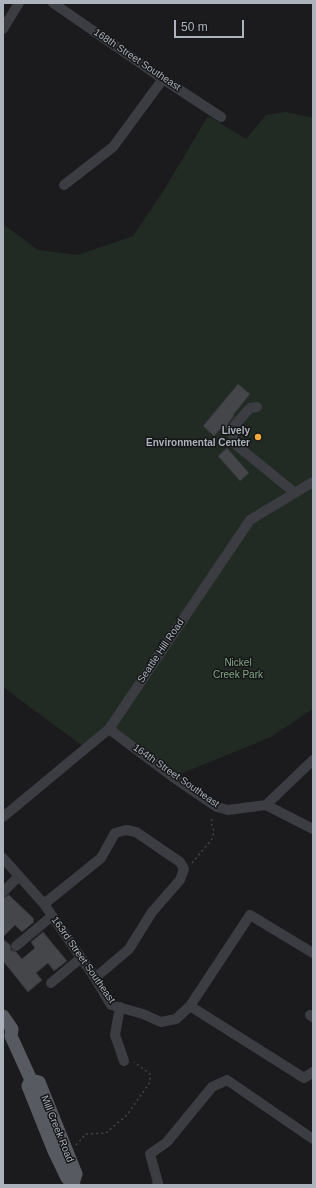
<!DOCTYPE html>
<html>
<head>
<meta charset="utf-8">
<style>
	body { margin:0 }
	#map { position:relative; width:316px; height:1188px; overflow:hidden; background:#1b1b1d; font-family:Arial,sans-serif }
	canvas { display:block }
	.frame { position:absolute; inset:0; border:4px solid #adb3bc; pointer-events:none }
	.scale { position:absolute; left:174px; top:20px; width:70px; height:18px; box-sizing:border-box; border:2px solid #adb3bc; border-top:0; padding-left:5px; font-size:12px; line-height:14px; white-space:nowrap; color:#adb3bc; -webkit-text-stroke:3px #151618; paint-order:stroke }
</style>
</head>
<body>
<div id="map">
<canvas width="316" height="1188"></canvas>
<div class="frame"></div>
<div class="scale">50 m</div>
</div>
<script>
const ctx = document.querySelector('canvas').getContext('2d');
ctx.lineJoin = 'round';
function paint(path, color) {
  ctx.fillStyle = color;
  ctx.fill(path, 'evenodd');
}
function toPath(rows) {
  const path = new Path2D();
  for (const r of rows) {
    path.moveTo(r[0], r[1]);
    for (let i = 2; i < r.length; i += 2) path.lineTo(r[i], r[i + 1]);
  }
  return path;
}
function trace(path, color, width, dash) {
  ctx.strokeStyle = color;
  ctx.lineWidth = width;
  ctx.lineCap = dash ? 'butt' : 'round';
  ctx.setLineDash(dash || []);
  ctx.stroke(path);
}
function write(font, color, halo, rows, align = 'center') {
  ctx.font = font + ' Arial,sans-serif';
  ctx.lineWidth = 3;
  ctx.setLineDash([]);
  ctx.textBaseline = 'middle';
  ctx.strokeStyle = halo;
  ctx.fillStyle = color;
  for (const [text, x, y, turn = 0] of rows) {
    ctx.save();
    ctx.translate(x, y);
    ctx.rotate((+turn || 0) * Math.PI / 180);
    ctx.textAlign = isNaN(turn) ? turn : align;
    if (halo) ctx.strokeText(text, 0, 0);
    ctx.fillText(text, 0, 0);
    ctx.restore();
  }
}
paint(toPath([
	[286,112,313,118,313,709,271,737,173,777,109,729,85,748,3,687,3,224,38,250,78,255,133,236,164,190,208,116,246,139,266,115]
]), '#222b23');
const building = toPath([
	[238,384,250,394,233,415,234,416,229,422,227,429,223,426,214,436,203,426,238,384],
	[227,448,249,473,240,481,218,456,227,448],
	[9,895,34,919,33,920,34,922,22,932,15,925,3,937,3,898,9,895],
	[43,932,67,961,54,971,48,963,36,973,42,980,28,992,3,961,3,939,10,945,11,950,16,952,22,959,35,948,31,942,43,932]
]);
paint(building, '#45464a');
trace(building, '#353539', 1);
trace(toPath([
	[192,863,212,839,214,831,211,822,213,817],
	[76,1145,86,1134,106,1133,127,1115,150,1082,150,1074,134,1062]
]), '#414449', 1.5, [2, 3]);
trace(toPath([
	[53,3,163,79,221,117],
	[3,29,19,3],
	[64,185,113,147,163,79],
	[257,407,250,408,234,426,233,435,235,444,295,493],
	[109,729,173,777,217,807,228,810,266,805,313,829],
	[266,805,313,760],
	[3,817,109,729,250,520,313,482],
	[3,858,44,904,95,978,111,1005,143,1014,161,1022,176,1019,190,1006,304,1078,313,1072],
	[3,892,19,876],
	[44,904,101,858,115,833,126,830,136,832,180,862,184,869,180,880,152,912,129,949,95,978],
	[16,946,52,916],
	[51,983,81,958],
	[190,1006,250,915,313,953],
	[120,1007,115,1035,124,1061],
	[310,1015,313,1017],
	[157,1185,158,1183,150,1154,167,1142,212,1087,227,1080,313,1139]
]), '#3c3d42', 10);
trace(toPath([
	[3,1016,12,1029,11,1036,31,1080,28,1086,54,1151,67,1178,74,1185],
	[31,1080,39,1082,76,1174,73,1183]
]), '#585a61', 13);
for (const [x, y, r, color] of [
	[258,437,4,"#f3a83d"]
]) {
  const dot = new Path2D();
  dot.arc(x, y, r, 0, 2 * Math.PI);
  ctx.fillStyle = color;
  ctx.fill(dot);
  trace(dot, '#151618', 1.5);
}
write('10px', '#adb3bc', '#151618', [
	["168th Street Southeast",137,60,34],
	["Seattle Hill Road",161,651,-56],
	["164th Street Southeast",176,776,35],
	["163rd Street Southeast",83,960,55],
	["Mill Creek Road",57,1129,68]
]);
write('bold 10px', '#adb3bc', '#151618', [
	["Lively",250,431],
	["Environmental Center",250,443]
], 'right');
write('10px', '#85a785', '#151618', [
	["Nickel",238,663],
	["Creek Park",238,675]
]);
</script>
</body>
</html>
